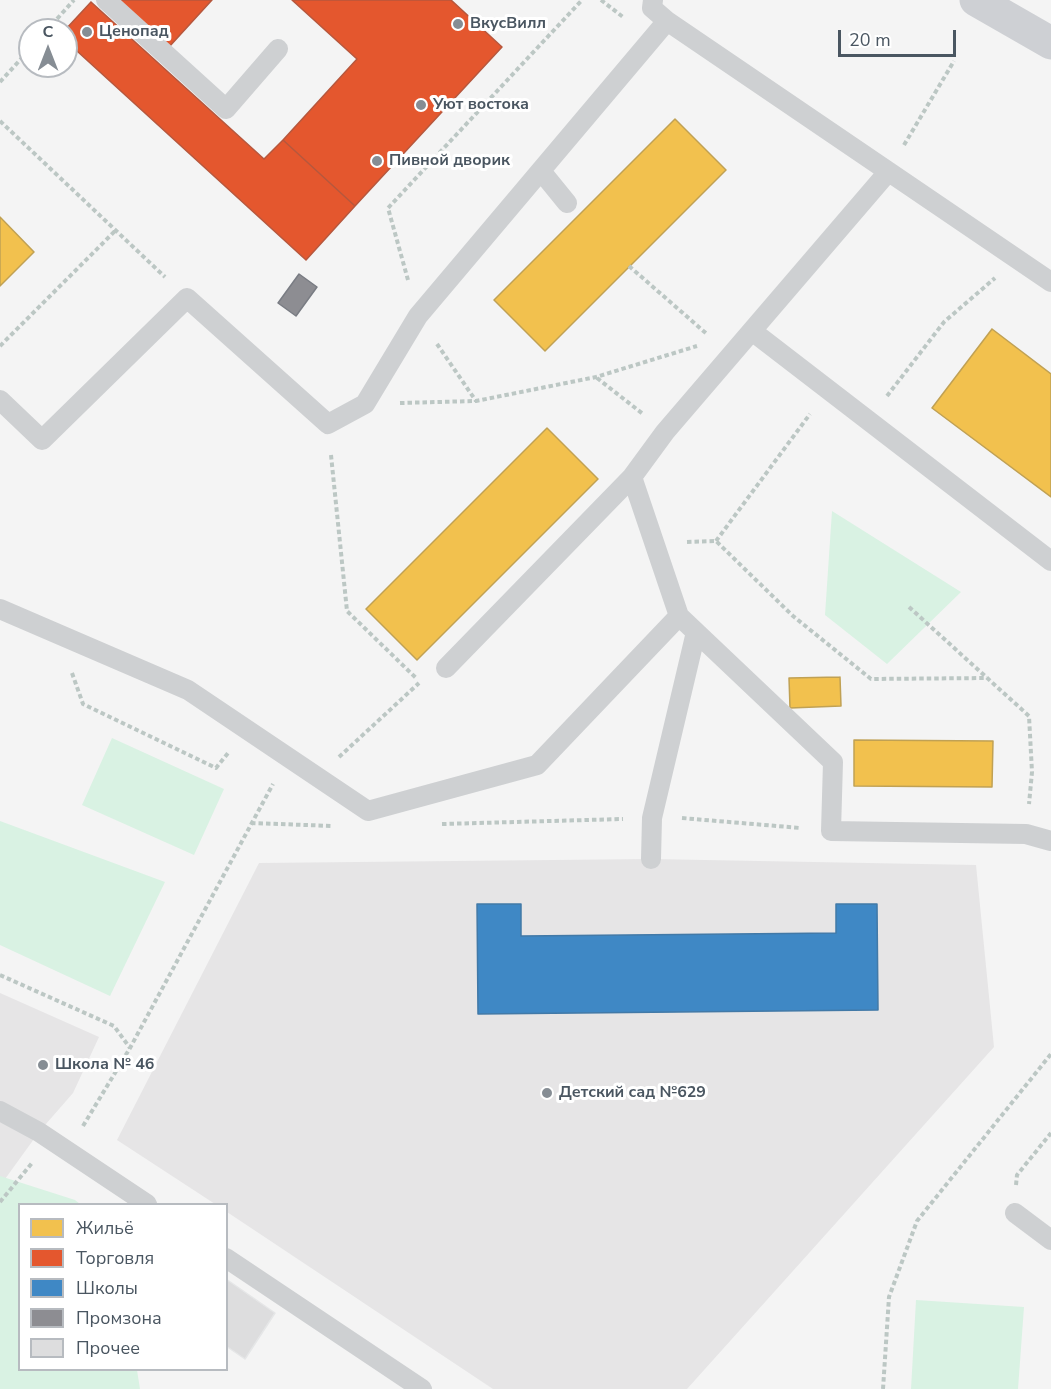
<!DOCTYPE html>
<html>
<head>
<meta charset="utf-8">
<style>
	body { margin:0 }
	#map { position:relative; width:1051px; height:1389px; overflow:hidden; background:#f4f4f4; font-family:"Nunito Sans",sans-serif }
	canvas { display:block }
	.legend { position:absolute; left:18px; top:1203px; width:210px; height:168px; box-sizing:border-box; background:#fff; border:2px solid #b7bbc0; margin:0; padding:8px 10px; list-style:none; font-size:18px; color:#4a5661 }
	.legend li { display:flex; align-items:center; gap:12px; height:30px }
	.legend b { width:30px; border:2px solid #b7bbc0 }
	.north { position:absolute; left:18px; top:18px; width:60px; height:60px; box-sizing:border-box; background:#fff; border:2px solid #b7bbc0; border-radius:50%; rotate:0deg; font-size:16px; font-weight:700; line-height:24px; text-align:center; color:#4a5661 }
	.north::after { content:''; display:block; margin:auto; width:21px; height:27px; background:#868d94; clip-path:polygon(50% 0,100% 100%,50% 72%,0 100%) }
	.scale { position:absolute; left:838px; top:30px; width:118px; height:27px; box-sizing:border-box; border:3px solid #4a5661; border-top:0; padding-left:8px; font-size:18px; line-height:21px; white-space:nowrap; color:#4a5661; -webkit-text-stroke:4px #fff; paint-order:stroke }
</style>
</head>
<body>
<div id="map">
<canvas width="1051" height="1389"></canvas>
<ul class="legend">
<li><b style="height:16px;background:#f2c14e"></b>Жильё</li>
<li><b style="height:16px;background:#e4572e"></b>Торговля</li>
<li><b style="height:16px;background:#3f88c5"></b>Школы</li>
<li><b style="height:16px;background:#8d8d92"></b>Промзона</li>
<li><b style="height:16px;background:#ddddde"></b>Прочее</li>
</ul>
<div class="north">С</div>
<div class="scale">20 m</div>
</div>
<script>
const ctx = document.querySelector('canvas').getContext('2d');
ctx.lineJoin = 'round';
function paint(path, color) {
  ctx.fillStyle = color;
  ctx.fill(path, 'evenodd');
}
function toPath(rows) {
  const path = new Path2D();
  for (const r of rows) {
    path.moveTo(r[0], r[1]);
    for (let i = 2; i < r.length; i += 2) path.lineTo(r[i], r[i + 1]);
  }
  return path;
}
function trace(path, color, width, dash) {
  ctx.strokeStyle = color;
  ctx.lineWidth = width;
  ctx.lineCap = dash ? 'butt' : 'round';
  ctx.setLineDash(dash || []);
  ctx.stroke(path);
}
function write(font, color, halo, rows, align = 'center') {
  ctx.font = font + ' "Nunito Sans",sans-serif';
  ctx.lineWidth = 6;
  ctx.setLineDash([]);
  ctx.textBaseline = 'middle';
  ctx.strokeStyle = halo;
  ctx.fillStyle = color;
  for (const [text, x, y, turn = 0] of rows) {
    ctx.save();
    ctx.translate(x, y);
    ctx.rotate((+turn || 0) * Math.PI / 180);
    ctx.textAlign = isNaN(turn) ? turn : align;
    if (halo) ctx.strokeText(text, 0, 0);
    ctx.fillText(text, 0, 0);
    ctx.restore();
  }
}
paint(toPath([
	[651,859,976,865,994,1047,687,1389,493,1389,227,1212,226,1204,215,1204,117,1140,259,863],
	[0,993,99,1037,73,1093,39,1132,0,1186]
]), '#e6e5e6');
paint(toPath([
	[832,511,961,592,887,664,825,615],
	[112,738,224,789,194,855,82,805],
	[0,821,165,882,110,996,0,945],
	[0,1176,75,1200,80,1204,20,1204,20,1370,137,1370,140,1389,0,1389],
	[916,1300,1024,1307,1018,1389,911,1389]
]), '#d9f2e3');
const homes = toPath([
	[675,119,726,170,545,351,494,300,675,119],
	[0,217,34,252,0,286,0,217],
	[992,329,1051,374,1051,497,932,408,992,329],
	[547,428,598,479,417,660,366,609,547,428],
	[840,677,841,706,790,708,789,678,840,677],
	[854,740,993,741,992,787,854,786,854,740]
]);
paint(homes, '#f2c14e');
trace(homes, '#c0a154', 1.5);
const shops = toPath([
	[117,0,212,0,169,47,117,0],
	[292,0,451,0,502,47,355,206,283,140,357,59,292,0],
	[91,2,264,159,283,140,355,206,306,260,66,41,65,30,91,2]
]);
paint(shops, '#e4572e');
trace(shops, '#b6573d', 1.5);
const schools = toPath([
	[477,904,521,904,521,936,836,933,836,904,877,904,878,1010,478,1014,477,904]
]);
paint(schools, '#3f88c5');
trace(schools, '#4279a7', 1.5);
const industry = toPath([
	[299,274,317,287,296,316,278,303,299,274]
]);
paint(industry, '#8d8d92');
trace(industry, '#797c83', 1.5);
const building = toPath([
	[226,1279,275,1313,245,1359,226,1346,226,1279]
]);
paint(building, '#ddddde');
trace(building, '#e5e6e7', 1.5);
trace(toPath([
	[601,0,623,17],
	[47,30,74,0],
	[0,82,30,49],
	[0,121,165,277],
	[904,145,954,61],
	[629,266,708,335],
	[408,280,388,208,582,0],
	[437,344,476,401],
	[0,346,116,230],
	[597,378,643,414],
	[887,396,944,322,995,278],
	[400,403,476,401,596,377,697,346],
	[331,455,347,611,416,678],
	[716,541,810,414],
	[687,542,716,541,793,616,871,679,987,678],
	[909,607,1029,716,1032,772,1029,804],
	[72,673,83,704,216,768,228,753],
	[339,757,419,683],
	[682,818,800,828],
	[251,823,333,826],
	[442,824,623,819],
	[0,975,114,1026,130,1048],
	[83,1126,130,1048,273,784],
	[1016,1185,1017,1175,1051,1133],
	[0,1202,32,1163],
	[883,1389,889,1297,917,1221,1051,1054]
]), '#bcc7c4', 4, [4.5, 3]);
trace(toPath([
	[106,0,226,109,278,49],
	[653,0,652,8,667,21,1051,282],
	[541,171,567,203],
	[752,331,1051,561],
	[0,400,42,440,187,298,328,424,365,404,418,316,667,21],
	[0,609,188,690,368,811,537,765,679,616,632,477,665,432,888,172],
	[679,616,833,762,831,831,1026,834,1051,841],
	[446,668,632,477],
	[651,859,652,818,696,632],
	[0,1111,39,1132,147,1204],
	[1015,1213,1051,1240],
	[226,1258,422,1389]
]), '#ced0d2', 20);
trace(toPath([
	[976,0,1051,43]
]), '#ced0d4', 33);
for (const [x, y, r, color] of [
	[458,24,6,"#868d94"],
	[87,32,6,"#868d94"],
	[421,105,6,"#868d94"],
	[377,161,6,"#868d94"],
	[43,1065,6,"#868d94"],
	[547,1093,6,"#868d94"]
]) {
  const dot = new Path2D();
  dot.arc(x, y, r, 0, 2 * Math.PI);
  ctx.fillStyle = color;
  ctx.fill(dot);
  trace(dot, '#fff', 2);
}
write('bold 16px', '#4a5661', '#fff', [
	["ВкусВилл",470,24],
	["Ценопад",99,32],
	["Уют востока",433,105],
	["Пивной дворик",389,161],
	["Школа № 46",55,1065],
	["Детский сад №629",559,1093]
], 'left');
</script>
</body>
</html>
